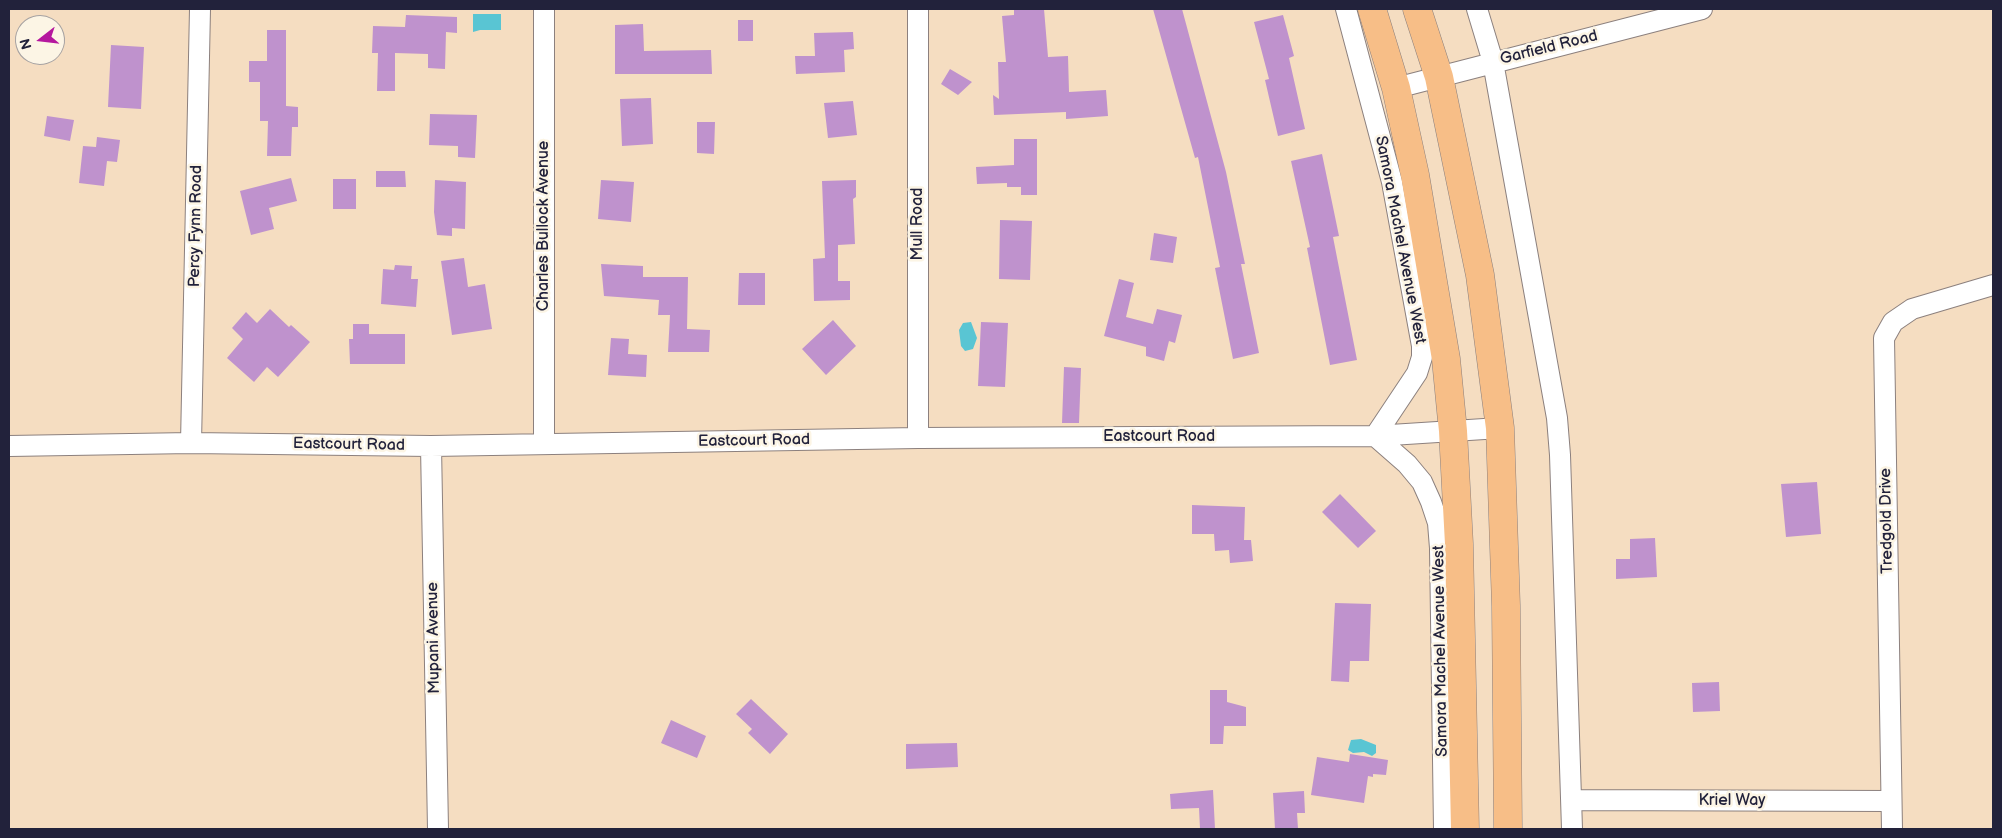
<!DOCTYPE html>
<html>
<head>
<meta charset="utf-8">
<style>
	body { margin:0 }
	#map { position:relative; width:2002px; height:838px; overflow:hidden; background:#f5ddc1; font-family:"Balsamiq Sans",sans-serif }
	canvas { display:block }
	.frame { position:absolute; inset:0; border:10px solid #22223b; pointer-events:none }
	.north { position:absolute; left:15px; top:15px; width:50px; height:50px; box-sizing:border-box; background:#fcf5e5; border:1px solid #a5a1a1; border-radius:50%; rotate:254deg; font-size:14px; font-weight:700; line-height:20px; text-align:center; color:#22223b }
	.north::after { content:''; display:block; margin:auto; width:18px; height:22px; background:#b5179e; clip-path:polygon(50% 0,100% 100%,50% 72%,0 100%) }
</style>
</head>
<body>
<div id="map">
<canvas width="2002" height="838"></canvas>
<div class="frame"></div>
<div class="north">N</div>
</div>
<script>
const ctx = document.querySelector('canvas').getContext('2d');
ctx.lineJoin = 'round';
function paint(path, color) {
  ctx.fillStyle = color;
  ctx.fill(path, 'evenodd');
}
function toPath(rows) {
  const path = new Path2D();
  for (const r of rows) {
    path.moveTo(r[0], r[1]);
    for (let i = 2; i < r.length; i += 2) path.lineTo(r[i], r[i + 1]);
  }
  return path;
}
function trace(path, color, width, dash) {
  ctx.strokeStyle = color;
  ctx.lineWidth = width;
  ctx.lineCap = dash ? 'butt' : 'round';
  ctx.setLineDash(dash || []);
  ctx.stroke(path);
}
function write(font, color, halo, rows, align = 'center') {
  ctx.font = font + ' "Balsamiq Sans",sans-serif';
  ctx.lineWidth = 5;
  ctx.setLineDash([]);
  ctx.textBaseline = 'middle';
  ctx.strokeStyle = halo;
  ctx.fillStyle = color;
  for (const [text, x, y, turn = 0] of rows) {
    ctx.save();
    ctx.translate(x, y);
    ctx.rotate((+turn || 0) * Math.PI / 180);
    ctx.textAlign = isNaN(turn) ? turn : align;
    if (halo) ctx.strokeText(text, 0, 0);
    ctx.fillText(text, 0, 0);
    ctx.restore();
  }
}
paint(toPath([
	[473,14,501,14,501,30,480,30,473,32],
	[971,322,977,338,973,349,965,351,961,346,959,330,963,323],
	[1361,739,1376,745,1376,753,1372,756,1364,752,1353,753,1348,750,1351,740]
]), '#59c5d3');
paint(toPath([
	[1014,9,1044,9,1048,57,1068,56,1069,92,1106,90,1108,116,1066,119,1066,112,994,115,993,95,999,99,998,62,1006,62,1002,16,1014,15],
	[1153,9,1182,9,1226,172,1245,264,1241,264,1259,353,1233,359,1215,268,1220,267,1198,157,1195,158],
	[406,15,457,17,457,33,446,32,445,69,428,68,428,54,395,53,395,91,377,91,378,53,372,53,373,26,405,27],
	[1283,15,1294,56,1289,58,1305,129,1278,136,1265,80,1269,79,1254,22],
	[738,20,753,20,753,41,738,41],
	[643,24,644,51,711,50,712,74,615,74,615,25],
	[267,30,286,30,286,106,298,107,298,127,292,127,291,156,267,156,268,121,260,121,260,82,249,82,249,61,267,61],
	[853,32,854,49,844,50,845,72,796,74,795,56,815,56,814,33],
	[111,45,144,47,141,109,108,107],
	[950,69,972,82,958,95,941,84],
	[651,98,653,144,622,146,620,99],
	[853,101,857,135,828,138,824,103],
	[430,114,477,115,475,158,458,157,458,146,429,145],
	[47,116,74,120,70,141,44,136],
	[697,122,715,122,714,154,697,153],
	[97,137,120,140,117,162,107,161,104,186,79,183,83,146,96,147],
	[1014,139,1037,139,1037,195,1021,195,1021,187,1007,187,1007,183,977,184,976,167,1014,165],
	[1322,154,1339,236,1333,237,1357,360,1330,365,1307,248,1310,247,1291,161],
	[376,171,405,171,406,187,376,187],
	[291,178,297,201,269,208,274,229,251,235,240,191],
	[333,179,356,179,356,209,333,209],
	[435,180,466,182,465,229,452,228,452,236,437,235,434,212],
	[601,180,634,182,631,222,598,219],
	[856,180,856,197,853,199,855,244,838,245,838,281,850,281,850,300,814,301,813,259,825,258,822,181],
	[1000,220,1032,221,1030,280,999,279],
	[1154,233,1177,237,1173,263,1150,260],
	[464,258,468,287,485,284,492,329,452,335,441,261],
	[601,264,643,266,643,277,688,277,687,329,710,330,709,352,668,352,670,315,658,315,659,300,604,296],
	[395,265,412,266,411,279,418,279,416,307,381,304,383,269,394,270],
	[739,273,765,273,765,305,738,305],
	[1119,279,1134,283,1126,317,1153,324,1157,309,1182,315,1175,343,1169,341,1164,361,1146,356,1146,347,1104,336],
	[270,309,289,327,291,325,310,342,278,377,267,367,254,382,227,358,243,339,232,328,246,312,257,323],
	[833,320,856,346,826,375,802,349],
	[981,322,1008,323,1005,387,978,386],
	[353,324,369,324,369,334,405,334,405,364,350,364,349,339,353,339],
	[611,338,629,339,628,354,647,355,646,377,608,375],
	[1064,367,1081,368,1079,423,1062,423],
	[1817,482,1821,534,1786,537,1781,484],
	[1340,494,1376,531,1358,548,1322,512],
	[1192,505,1245,507,1244,540,1251,540,1253,561,1230,563,1229,550,1215,551,1214,534,1192,534],
	[1655,538,1657,577,1616,579,1616,559,1630,559,1630,539],
	[1335,603,1371,604,1369,661,1350,661,1349,682,1331,681],
	[1719,682,1720,711,1693,712,1692,683],
	[1210,690,1227,690,1227,702,1246,707,1246,726,1224,726,1223,744,1210,744],
	[751,699,788,734,770,754,748,733,752,729,736,714],
	[671,720,706,736,697,758,661,743],
	[957,743,958,767,906,769,906,744],
	[1350,754,1388,760,1386,775,1373,774,1373,777,1368,776,1364,803,1311,795,1317,757,1349,762],
	[1213,790,1215,829,1200,829,1199,808,1171,809,1170,794],
	[1304,791,1305,813,1297,813,1298,829,1275,829,1273,793]
]), '#bf92cd');
const minor = toPath([
	[544,9,544,443],
	[918,9,918,438],
	[1346,9,1392,182,1422,346,1422,357,1417,373,1375,436,1407,464,1422,482,1431,502,1438,523,1440,548,1444,829],
	[1477,9,1493,62,1557,418,1560,455,1572,829],
	[1396,88,1702,9],
	[191,443,200,9],
	[9,446,191,443,431,446,918,438,1375,436,1500,428],
	[431,446,438,829],
	[1572,800,1891,801],
	[1892,829,1884,338,1893,322,1912,309,1993,285]
]);
const highway = toPath([
	[1372,9,1396,88,1415,175,1446,359,1453,431,1459,544,1465,829],
	[1417,9,1439,77,1480,275,1500,428,1506,606,1508,829]
]);
trace(minor, '#8c807e', 22);
trace(highway, '#8c807e', 29);
trace(minor, '#fff', 20);
trace(highway, '#f7be87', 28);
write('16px', '#22223b', '#fcf5e5', [
	["Garfield Road",1549,48,-14],
	["Mull Road",918,224,-90],
	["Percy Fynn Road",196,226,-89],
	["Charles Bullock Avenue",544,226,-90],
	["Samora Machel Avenue West",1400,240,79],
	["Eastcourt Road",1159,437],
	["Eastcourt Road",754,441,-1],
	["Eastcourt Road",349,445,1],
	["Tredgold Drive",1887,521,-91],
	["Mupani Avenue",434,638,-91],
	["Samora Machel Avenue West",1441,651,-91],
	["Kriel Way",1732,801]
]);
</script>
</body>
</html>
